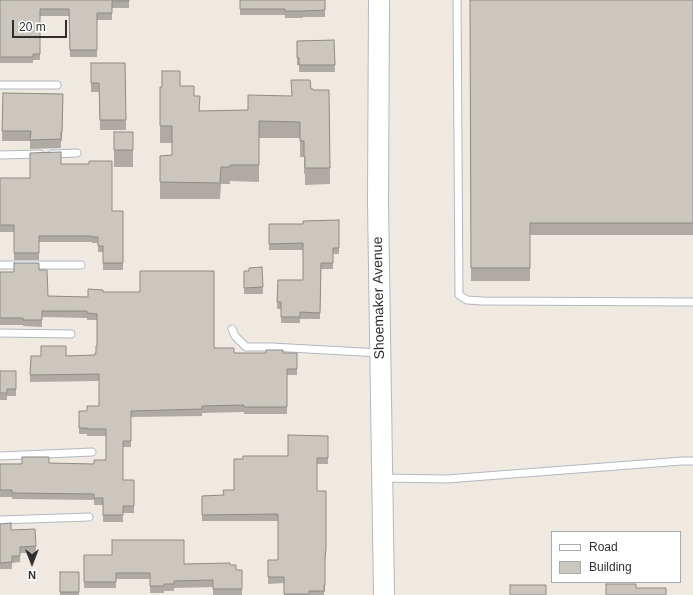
<!DOCTYPE html>
<html>
<head>
<meta charset="utf-8">
<style>
	body { margin:0 }
	#map { position:relative; width:693px; height:595px; overflow:hidden; background:#efe9e1; font-family:Arial,sans-serif }
	canvas { display:block }
	.legend { position:absolute; left:551px; top:531px; width:130px; height:52px; box-sizing:border-box; background:#fff; border:1px solid #ababab; margin:0; padding:5px 7px; list-style:none; font-size:12px; color:#2e2e2e }
	.legend li { display:flex; align-items:center; gap:8px; height:20px }
	.legend b { width:20px; border:1px solid #ababab }
	.north { position:absolute; left:12px; top:543px; width:40px; height:40px; -webkit-text-stroke:3px #fff; paint-order:stroke; rotate:180deg; font-size:11px; font-weight:700; line-height:16px; text-align:center; color:#2e2e2e }
	.north::after { content:''; display:block; margin:auto; width:14px; height:18px; background:#2e2e2e; clip-path:polygon(50% 0,100% 100%,50% 72%,0 100%) }
	.scale { position:absolute; left:12px; top:20px; width:55px; height:18px; box-sizing:border-box; border:2px solid #2e2e2e; border-top:0; padding-left:5px; font-size:12px; line-height:14px; white-space:nowrap; color:#2e2e2e; -webkit-text-stroke:3px #fff; paint-order:stroke }
</style>
</head>
<body>
<div id="map">
<canvas width="693" height="595"></canvas>
<ul class="legend">
<li><b style="height:5px;background:#fff"></b>Road</li>
<li><b style="height:11px;background:#cbc7bf"></b>Building</li>
</ul>
<div class="north">N</div>
<div class="scale">20 m</div>
</div>
<script>
const ctx = document.querySelector('canvas').getContext('2d');
ctx.lineJoin = 'round';
function toPath(rows) {
  const path = new Path2D();
  for (const r of rows) {
    path.moveTo(r[0], r[1]);
    for (let i = 2; i < r.length; i += 2) path.lineTo(r[i], r[i + 1]);
  }
  return path;
}
function trace(path, color, width, dash) {
  ctx.strokeStyle = color;
  ctx.lineWidth = width;
  ctx.lineCap = dash ? 'butt' : 'round';
  ctx.setLineDash(dash || []);
  ctx.stroke(path);
}
function paint(path, color) {
  ctx.fillStyle = color;
  ctx.fill(path, 'evenodd');
}
function write(font, color, halo, rows, align = 'center') {
  ctx.font = font + ' Arial,sans-serif';
  ctx.lineWidth = 4;
  ctx.setLineDash([]);
  ctx.textBaseline = 'middle';
  ctx.strokeStyle = halo;
  ctx.fillStyle = color;
  for (const [text, x, y, turn = 0] of rows) {
    ctx.save();
    ctx.translate(x, y);
    ctx.rotate((+turn || 0) * Math.PI / 180);
    ctx.textAlign = isNaN(turn) ? turn : align;
    if (halo) ctx.strokeText(text, 0, 0);
    ctx.fillText(text, 0, 0);
    ctx.restore();
  }
}
const service = toPath([
	[457,0,459,295,467,300,483,301,693,302],
	[0,85,57,85],
	[52,154,77,153],
	[0,155,40,154],
	[0,265,81,265],
	[232,329,235,336,246,347,272,347,380,353],
	[0,333,71,334],
	[0,456,92,452],
	[384,478,447,479,682,461,693,461],
	[0,520,89,517]
]);
const secondary = toPath([
	[379,0,378,202,384,595]
]);
trace(service, '#b4b7c1', 9);
trace(secondary, '#b4b7c1', 22);
trace(service, '#fff', 7);
trace(secondary, '#fff', 20);
paint(toPath([
	[0,0,129,0,129,8,112,8,112,20,97,20,97,57,70,57,69,16,40,16,40,60,33,60,33,63,0,63],
	[240,0,325,0,325,17,303,17,303,18,285,18,285,15,240,15],
	[470,0,693,0,693,235,530,235,530,281,471,281],
	[334,40,335,72,299,72,299,65,297,65,297,41],
	[91,63,125,63,126,130,100,130,99,92,91,92],
	[180,86,194,96,200,111,248,110,291,96,311,89,313,90,329,90,330,184,305,185,305,174,304,174,304,157,300,157,300,138,259,138,259,182,230,181,230,184,221,184,220,199,160,199,160,156,172,155,172,143,160,143,160,87],
	[3,93,63,94,62,141,61,141,61,148,30,149,30,141,2,141],
	[114,132,133,150,133,167,114,167],
	[61,164,112,211,123,211,123,270,103,270,103,252,98,252,98,243,92,243,92,242,39,242,39,260,14,260,14,232,0,232,0,178,30,178],
	[339,220,339,254,333,254,333,269,321,269,320,319,300,319,300,323,281,323,281,309,277,309,278,280,303,280,303,250,269,250,269,224,303,224],
	[262,267,263,294,244,294,244,271,249,271],
	[39,270,48,296,88,297,103,292,214,348,234,353,297,353,297,375,287,375,287,414,244,414,244,412,202,413,202,416,131,417,131,447,123,447,123,480,134,480,134,513,123,513,123,522,103,522,103,505,94,505,94,500,12,499,12,497,0,497,0,464,49,463,94,464,106,460,106,436,87,436,87,434,79,434,79,411,87,411,99,406,99,381,30,382,31,356,66,356,95,355,97,346,97,320,87,320,87,318,42,317,42,327,23,326,23,325,0,325,0,272,14,272],
	[0,371,16,371,16,396,7,396,7,400,0,400],
	[328,436,328,464,317,464,317,491,326,555,325,562,325,592,324,592,324,595,284,595,284,583,268,584,268,560,278,560,278,521,202,521,202,496,223,495,234,490,243,459,288,456],
	[0,524,36,546,36,553,20,553,20,562,12,563,12,569,0,569],
	[84,555,184,564,230,565,236,570,242,570,242,595,213,595,213,587,174,588,174,591,164,591,164,593,150,593,150,579,116,579,116,588,84,588],
	[60,572,79,572,79,595,60,595]
]), '#afaba4');
const building = toPath([
	[0,0,129,0,129,1,112,1,112,13,97,13,97,50,70,50,69,9,40,9,40,54,33,54,33,57,0,57,0,0],
	[240,0,325,0,325,10,303,11,285,11,285,9,240,9,240,0],
	[470,0,693,0,693,223,530,223,530,268,471,268,470,0],
	[334,40,335,65,299,65,299,58,297,58,297,41,334,40],
	[91,63,125,63,126,120,100,120,99,83,91,83,91,63],
	[162,71,180,71,180,86,194,86,194,96,200,96,199,111,248,110,248,95,292,96,291,80,310,80,311,89,313,89,313,90,329,90,330,168,305,168,305,157,304,157,304,141,300,141,300,122,259,121,259,165,230,165,230,167,221,167,220,183,160,182,160,156,172,155,172,126,160,126,160,87,162,87,162,71],
	[3,93,63,94,62,132,61,132,61,139,30,140,31,131,2,131,3,93],
	[114,132,133,132,133,150,114,150,114,132],
	[61,152,61,164,89,164,89,161,112,161,112,211,123,211,123,263,103,263,103,246,98,246,98,237,92,237,92,236,39,236,39,253,14,253,14,225,0,225,0,178,30,178,30,153,61,152],
	[339,220,339,248,333,248,333,263,321,263,320,313,300,312,300,317,281,317,281,302,277,302,278,280,303,280,303,243,269,244,269,224,303,224,303,221,339,220],
	[14,263,39,263,39,270,47,270,48,296,88,297,88,289,103,290,103,292,140,292,140,271,214,271,214,348,234,348,234,353,266,353,266,350,283,350,283,353,297,353,297,369,287,369,287,407,244,407,244,405,202,406,202,409,131,411,131,441,123,441,123,480,134,480,134,506,123,506,123,515,103,515,103,498,94,498,94,494,12,493,12,490,0,490,0,464,22,464,22,457,49,457,49,463,94,464,94,460,106,460,106,429,87,429,87,428,79,428,79,411,87,411,87,406,99,406,99,374,30,375,31,356,41,356,41,346,66,346,66,356,95,355,95,353,96,353,96,346,97,346,97,314,87,313,87,311,42,311,42,320,23,320,23,318,0,318,0,272,14,272,14,263],
	[262,267,263,287,244,288,244,271,249,271,249,268,262,267],
	[0,371,16,371,16,389,7,389,7,393,0,393,0,371],
	[288,435,328,436,328,458,317,458,317,491,326,491,326,549,325,556,325,585,324,585,324,591,309,591,309,594,284,594,284,577,268,577,268,560,278,560,278,514,202,515,202,496,224,495,223,490,234,490,234,459,243,459,243,456,288,456,288,435],
	[11,523,11,530,35,529,36,546,20,547,20,556,12,556,12,562,0,563,0,524,11,523],
	[112,540,184,540,184,564,230,563,230,565,236,565,236,570,242,570,242,589,213,589,213,580,174,581,174,584,164,584,164,586,150,586,150,573,116,573,116,582,84,582,84,555,112,555,112,540],
	[60,572,79,572,79,592,60,592,60,572],
	[606,584,636,584,636,588,666,588,666,595,606,595,606,584],
	[510,585,546,585,546,595,510,595,510,585]
]);
paint(building, '#cbc7bf');
trace(building, '#8e8b86', 1);
write('14px', '#2e2e2e', '#fff', [
	["Shoemaker Avenue",379,298,-91]
]);
</script>
</body>
</html>
